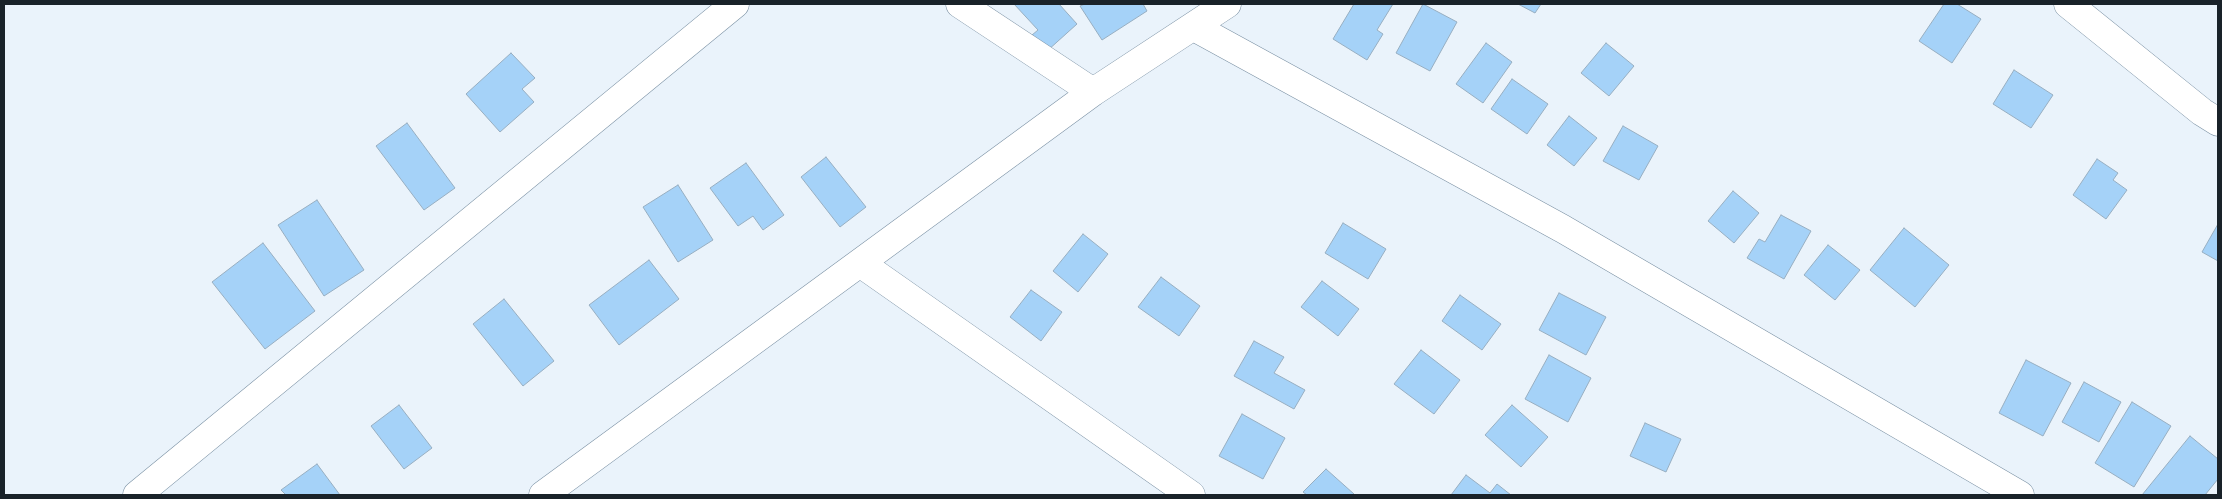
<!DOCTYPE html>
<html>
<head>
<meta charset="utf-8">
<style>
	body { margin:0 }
	#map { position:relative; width:2222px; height:499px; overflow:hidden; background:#eaf3fb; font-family:Karla,sans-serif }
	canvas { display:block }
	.frame { position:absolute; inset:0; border:5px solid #192229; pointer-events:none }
</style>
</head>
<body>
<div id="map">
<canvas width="2222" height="499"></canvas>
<div class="frame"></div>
</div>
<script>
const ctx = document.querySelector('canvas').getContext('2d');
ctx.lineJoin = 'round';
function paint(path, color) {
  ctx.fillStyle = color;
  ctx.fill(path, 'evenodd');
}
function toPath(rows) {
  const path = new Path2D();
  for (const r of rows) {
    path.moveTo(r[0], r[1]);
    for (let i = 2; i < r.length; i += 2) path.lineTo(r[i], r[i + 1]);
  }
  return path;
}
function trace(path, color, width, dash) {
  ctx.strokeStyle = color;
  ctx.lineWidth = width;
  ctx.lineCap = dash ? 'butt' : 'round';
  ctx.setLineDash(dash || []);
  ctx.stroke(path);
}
const building = toPath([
	[1014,4,1059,4,1077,24,1047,51,1032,35,1038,30,1014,4],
	[1085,4,1143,4,1147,11,1102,40,1080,6,1085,4],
	[1354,4,1393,4,1377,30,1383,34,1367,60,1333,39,1354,4],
	[1423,4,1457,22,1430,71,1396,53,1423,4],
	[1518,4,1541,4,1535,13,1518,4],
	[1944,4,1957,4,1981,19,1952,63,1919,41,1944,4],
	[1486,43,1512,62,1483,103,1456,84,1486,43],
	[1606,43,1634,66,1609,96,1581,73,1606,43],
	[511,53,535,78,522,89,534,102,500,132,466,94,511,53],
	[2014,70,2053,95,2031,128,1993,104,2014,70],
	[1512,79,1548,104,1527,134,1491,109,1512,79],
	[1569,116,1597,138,1574,166,1547,145,1569,116],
	[407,123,455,188,424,210,376,146,407,123],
	[1623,126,1658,146,1639,180,1603,161,1623,126],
	[826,157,866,207,840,227,801,177,826,157],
	[2097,159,2118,173,2113,180,2127,190,2106,219,2073,195,2097,159],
	[746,163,784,215,763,230,753,216,738,226,710,188,746,163],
	[678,185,713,240,678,262,643,207,678,185],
	[1733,191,1759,213,1734,243,1708,221,1733,191],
	[317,200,364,270,324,296,278,225,317,200],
	[1781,215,1811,231,1784,279,1747,258,1759,239,1765,242,1781,215],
	[1343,223,1386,249,1368,279,1325,253,1343,223],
	[2218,224,2218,261,2202,252,2218,224],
	[1904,228,1949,265,1915,307,1870,270,1904,228],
	[1083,234,1108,254,1078,292,1053,271,1083,234],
	[263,243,315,311,265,349,212,282,263,243],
	[1828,245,1860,270,1835,300,1804,275,1828,245],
	[649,260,679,299,619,345,589,305,649,260],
	[1161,277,1200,306,1179,336,1138,307,1161,277],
	[1322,281,1359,309,1338,336,1301,307,1322,281],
	[1031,290,1062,312,1041,341,1010,317,1031,290],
	[1559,293,1606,317,1586,355,1539,330,1559,293],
	[1460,295,1501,324,1482,350,1442,321,1460,295],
	[504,299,554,361,523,386,473,324,504,299],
	[1254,341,1284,357,1274,373,1305,390,1294,409,1234,376,1254,341],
	[1421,350,1460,380,1434,414,1394,384,1421,350],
	[1549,355,1591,378,1568,422,1525,399,1549,355],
	[2026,360,2071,383,2043,436,1999,413,2026,360],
	[2084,382,2121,402,2099,442,2062,422,2084,382],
	[2132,402,2171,426,2134,487,2095,463,2132,402],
	[399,405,432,448,404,469,371,426,399,405],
	[1512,405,1548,437,1521,467,1485,435,1512,405],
	[1242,414,1285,438,1263,479,1219,456,1242,414],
	[1645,423,1681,439,1666,472,1630,456,1645,423],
	[2190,436,2218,459,2218,479,2205,495,2142,495,2190,436],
	[317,464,340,495,286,495,281,490,317,464],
	[1326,469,1354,494,1353,495,1307,495,1303,492,1326,469],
	[1466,475,1490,493,1497,484,1511,495,1451,495,1466,475]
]);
paint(building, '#a5d2f8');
trace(building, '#97aec1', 1);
const street = toPath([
	[960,4,1093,92],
	[2068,4,2202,112,2218,122],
	[1194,27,1563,229,2020,495],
	[860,263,1191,495],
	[137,495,735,4],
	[543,495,1093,92,1227,4]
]);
trace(street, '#7a90a3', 29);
trace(street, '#fff', 28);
</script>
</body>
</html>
